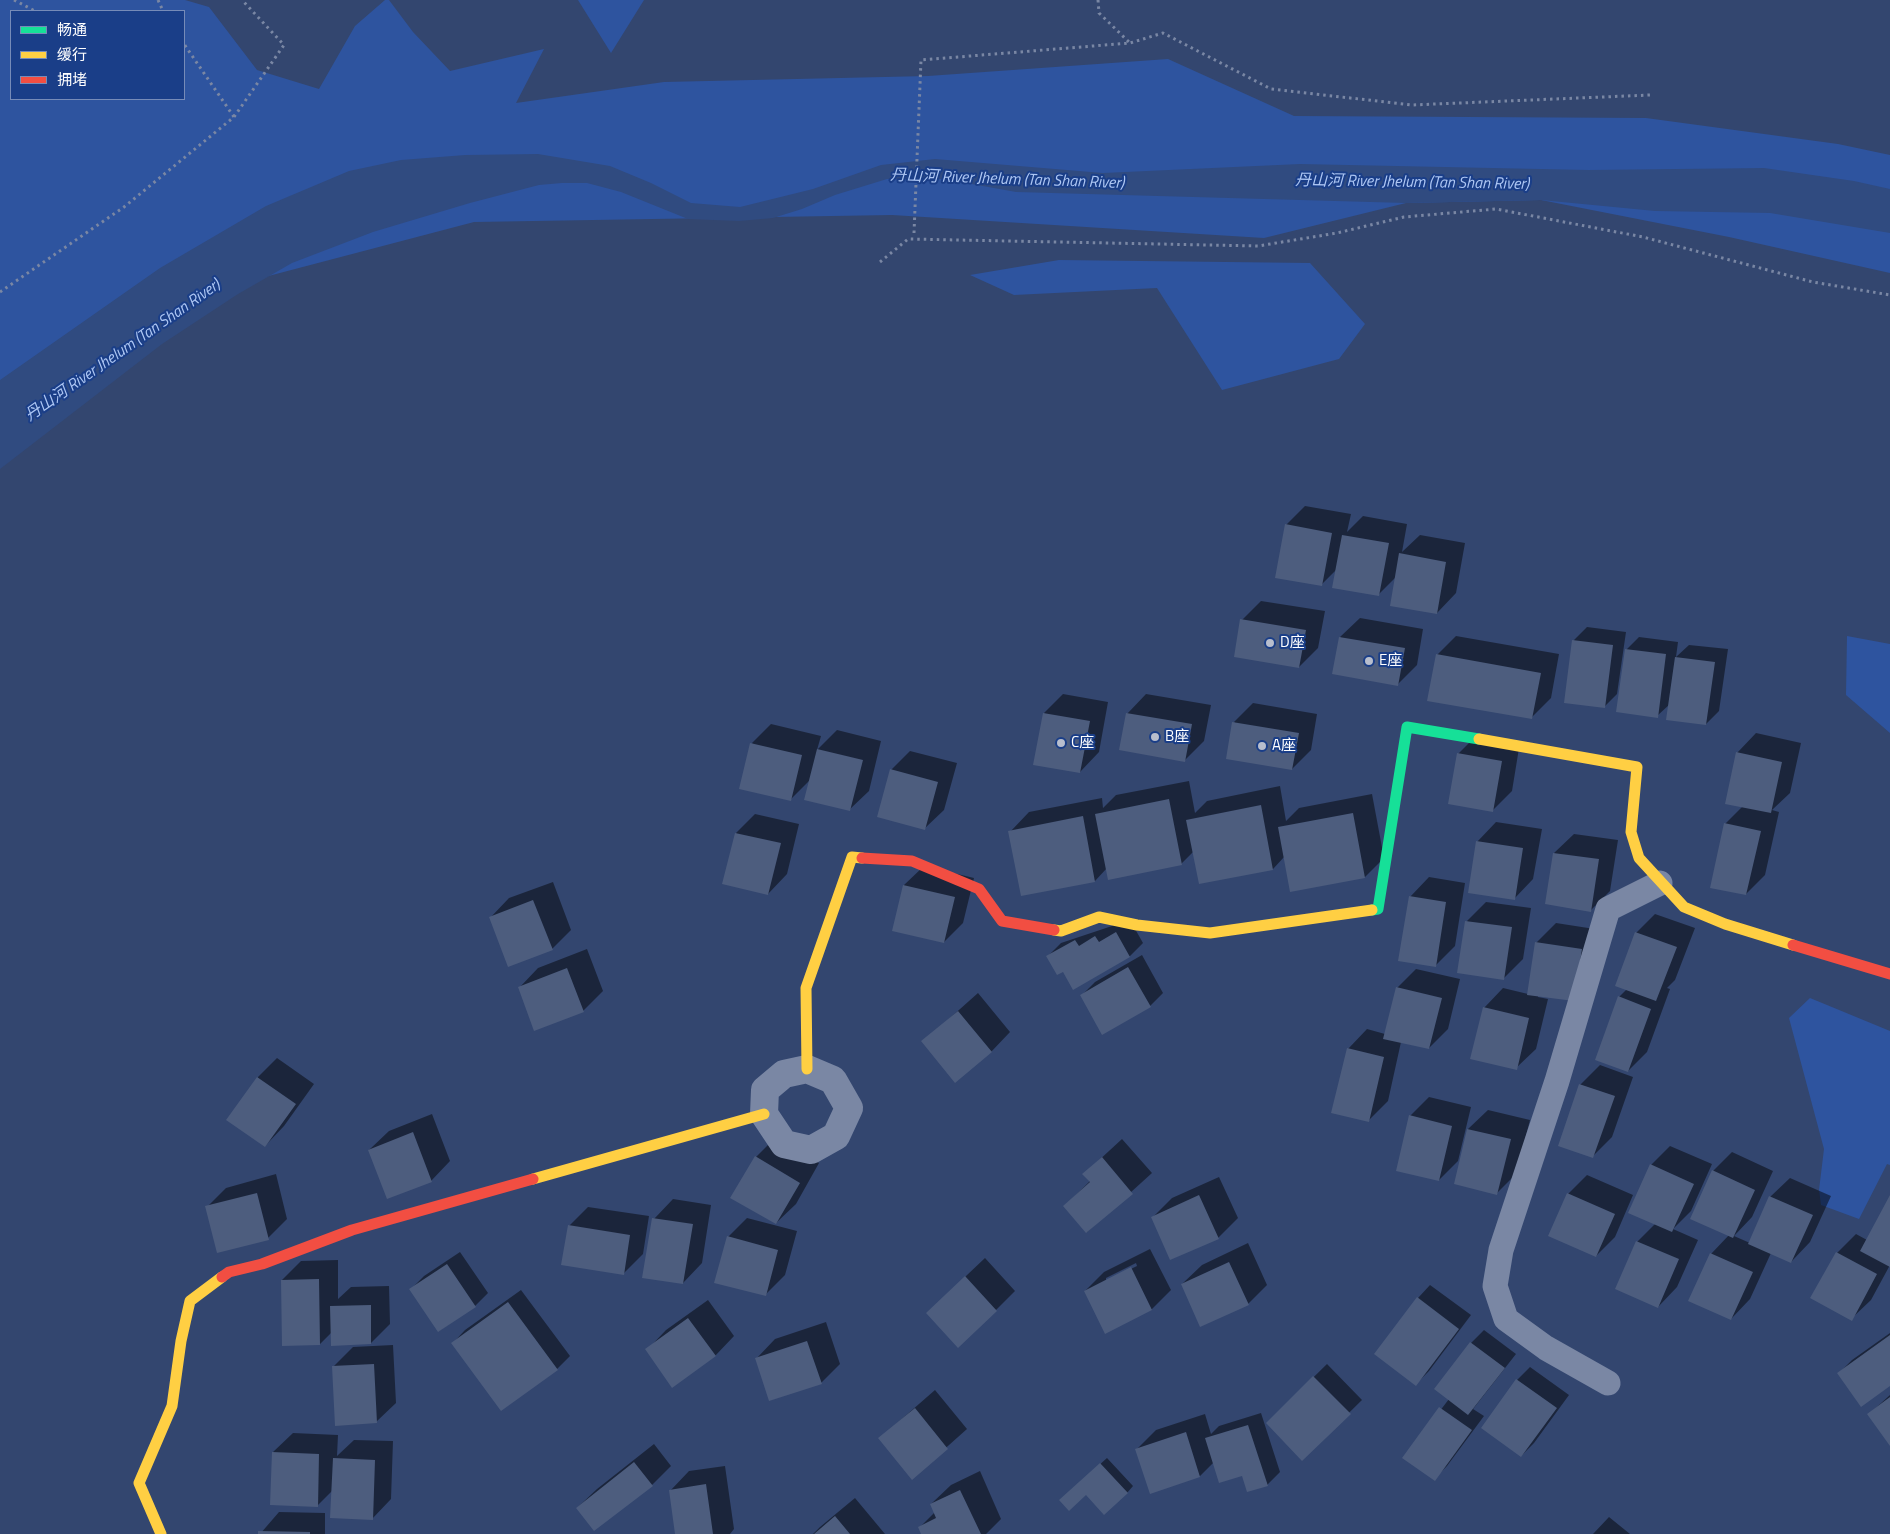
<!DOCTYPE html>
<html>
<head>
<meta charset="utf-8">
<style>
	body { margin:0 }
	#map { position:relative; width:1890px; height:1534px; overflow:hidden; background:#33466f; font-family:"Titillium Web","Noto Sans SC",sans-serif }
	canvas { display:block }
	.legend { position:absolute; left:10px; top:10px; width:175px; height:90px; box-sizing:border-box; background:#1a3e88; border:1px solid #768bb8; margin:0; padding:6px 9px; list-style:none; font-size:15px; color:#fff }
	.legend li { display:flex; align-items:center; gap:10px; height:25px }
	.legend b { width:25px; border:1px solid #768bb8 }
</style>
</head>
<body>
<div id="map">
<canvas width="1890" height="1534"></canvas>
<ul class="legend">
<li><b style="height:6px;background:#16e098"></b>畅通</li>
<li><b style="height:6px;background:#ffcf43"></b>缓行</li>
<li><b style="height:6px;background:#f24e42"></b>拥堵</li>
</ul>
</div>
<script>
const ctx = document.querySelector('canvas').getContext('2d');
ctx.lineJoin = 'round';
function paint(path, color) {
  ctx.fillStyle = color;
  ctx.fill(path, 'evenodd');
}
function toPath(rows) {
  const path = new Path2D();
  for (const r of rows) {
    path.moveTo(r[0], r[1]);
    for (let i = 2; i < r.length; i += 2) path.lineTo(r[i], r[i + 1]);
  }
  return path;
}
function trace(path, color, width, dash) {
  ctx.strokeStyle = color;
  ctx.lineWidth = width;
  ctx.lineCap = dash ? 'butt' : 'round';
  ctx.setLineDash(dash || []);
  ctx.stroke(path);
}
function write(font, color, halo, rows, align = 'center') {
  ctx.font = font + ' "Titillium Web","Noto Sans SC",sans-serif';
  ctx.lineWidth = 4;
  ctx.setLineDash([]);
  ctx.textBaseline = 'middle';
  ctx.strokeStyle = halo;
  ctx.fillStyle = color;
  for (const [text, x, y, turn = 0] of rows) {
    ctx.save();
    ctx.translate(x, y);
    ctx.rotate((+turn || 0) * Math.PI / 180);
    ctx.textAlign = isNaN(turn) ? turn : align;
    if (halo) ctx.strokeText(text, 0, 0);
    ctx.fillText(text, 0, 0);
    ctx.restore();
  }
}
paint(toPath([
	[0,0,185,0,209,7,257,70,319,89,355,26,385,0,389,0,413,32,450,71,544,49,516,103,664,82,928,76,1168,59,1294,116,1646,118,1838,144,1890,155,1890,273,1729,237,1541,200,1406,203,1264,238,892,215,474,222,238,284,0,427],
	[11,11,184,11,184,99,11,99],
	[578,0,644,0,611,53],
	[1059,260,1310,263,1365,324,1339,359,1222,390,1157,288,1014,295,970,275],
	[1847,636,1890,644,1890,733,1846,695],
	[1810,998,1890,1031,1890,1165,1887,1164,1859,1219,1821,1205,1819,1190,1824,1149,1789,1018]
]), '#2e549f');
paint(toPath([
	[538,154,610,166,651,183,691,203,740,207,813,189,881,165,935,159,1103,173,1300,164,1589,170,1764,168,1854,181,1890,189,1890,233,1770,213,1655,211,1541,200,1406,203,1016,192,944,179,887,179,835,195,802,209,773,218,739,221,688,219,621,192,587,183,562,183,539,185,470,203,373,232,292,263,238,294,162,344,0,469,0,380,160,268,266,206,349,171,401,160,465,155]
]), '#304b80');
paint(toPath([
	[1305,506,1351,514,1347,532,1363,516,1407,524,1402,552,1420,535,1465,543,1456,593,1437,613,1397,576,1379,594,1337,569,1322,584,1286,525],
	[1261,601,1325,611,1318,648,1299,667,1242,620],
	[1360,618,1423,629,1417,665,1398,684,1340,637],
	[1587,627,1626,632,1617,694,1604,707,1574,640],
	[1456,636,1559,654,1551,698,1531,718,1437,655],
	[1639,637,1678,642,1676,657,1689,645,1728,649,1719,711,1706,724,1670,704,1657,716,1626,650],
	[1063,694,1108,702,1099,752,1080,772,1044,713],
	[1146,694,1211,705,1204,741,1184,761,1127,714],
	[1253,703,1317,714,1311,750,1292,769,1234,722],
	[771,724,821,736,817,750,837,730,881,741,869,791,849,810,811,779,791,799,752,743],
	[1756,733,1801,743,1790,793,1772,810,1779,812,1765,875,1746,894,1725,824,1743,806,1737,753],
	[1477,735,1520,742,1512,791,1493,810,1458,754],
	[910,751,957,763,944,810,924,829,891,770],
	[1189,781,1195,813,1207,801,1280,786,1286,821,1299,808,1372,794,1384,858,1365,877,1285,856,1273,869,1194,851,1181,864,1107,868,1095,881,1010,832,1029,812,1102,798,1103,808,1116,795],
	[755,814,799,824,787,874,768,894,736,833],
	[1496,822,1542,829,1533,879,1514,899,1477,842],
	[1574,834,1618,840,1610,891,1591,910,1554,853],
	[924,866,974,878,963,923,944,942,894,930,904,885],
	[1429,877,1465,883,1455,946,1435,966,1410,897],
	[553,882,571,930,552,949,490,918,509,898],
	[1486,902,1531,908,1523,959,1504,978,1467,921],
	[1655,914,1695,928,1675,980,1667,988,1670,989,1647,1052,1628,1071,1619,997,1627,989,1636,933],
	[1130,920,1143,943,1130,956,1073,988,1063,971,1048,956,1061,943],
	[1556,923,1601,930,1593,980,1538,995,1538,997,1548,999,1536,1049,1516,1068,1484,1008,1503,988,1528,994,1536,943],
	[587,949,603,991,583,1011,519,988,538,968],
	[1142,955,1163,993,1150,1006,1082,995,1095,982],
	[1416,969,1460,979,1448,1029,1429,1048,1401,1042,1388,1101,1369,1120,1348,1049,1367,1029,1385,1034,1397,988],
	[978,993,1010,1032,991,1052,923,1042],
	[277,1058,314,1084,284,1126,265,1146,228,1120,258,1077],
	[1600,1065,1633,1077,1612,1137,1593,1156,1580,1085],
	[1429,1097,1471,1107,1458,1161,1439,1180,1410,1116],
	[1488,1110,1530,1120,1516,1174,1497,1193,1456,1183,1468,1129],
	[432,1114,450,1161,431,1181,369,1150,389,1131],
	[775,1138,819,1163,796,1204,776,1223,756,1157],
	[1122,1139,1152,1173,1087,1232,1065,1206,1090,1181,1084,1174],
	[1670,1146,1712,1164,1691,1211,1673,1229,1698,1240,1677,1287,1658,1307,1637,1242,1655,1224,1651,1165],
	[1732,1152,1773,1171,1752,1217,1734,1236,1750,1243,1770,1197,1790,1178,1831,1196,1810,1242,1791,1262,1771,1253,1750,1299,1731,1319,1711,1254,1729,1235,1713,1171],
	[276,1174,287,1219,268,1238,207,1207,226,1188],
	[1587,1175,1633,1195,1615,1237,1596,1256,1568,1194],
	[1219,1177,1238,1218,1218,1238,1171,1259,1153,1217,1172,1198],
	[1890,1197,1890,1265,1871,1300,1851,1319,1837,1253,1856,1234,1867,1240],
	[673,1199,711,1205,702,1263,683,1283,654,1219],
	[588,1207,649,1216,643,1254,623,1274,569,1226],
	[747,1218,797,1231,785,1275,765,1295,728,1237],
	[1248,1243,1267,1285,1248,1304,1182,1284,1202,1265],
	[1150,1249,1171,1290,1152,1309,1106,1332,1085,1291,1104,1272],
	[1136,1263,1137,1266,1106,1281,1106,1278],
	[460,1252,488,1293,475,1306,439,1331,411,1289,424,1276],
	[985,1258,1015,1291,996,1310,947,1294],
	[338,1260,338,1299,351,1287,389,1286,390,1324,371,1343,332,1332,320,1344,282,1280,301,1261],
	[1430,1285,1471,1315,1429,1371,1416,1384,1418,1298],
	[521,1290,570,1356,557,1369,453,1343,465,1330],
	[708,1300,734,1336,715,1356,647,1350,666,1330],
	[826,1322,840,1364,821,1383,756,1359,775,1339],
	[1484,1330,1516,1354,1473,1409,1484,1416,1447,1466,1434,1479,1404,1458,1449,1399,1436,1389,1471,1343],
	[1890,1333,1890,1384,1839,1373,1852,1360],
	[393,1345,396,1403,376,1422,334,1366,353,1347],
	[1327,1364,1362,1400,1302,1459,1267,1423],
	[1530,1367,1569,1395,1534,1443,1521,1456,1483,1427,1517,1380],
	[935,1390,967,1429,912,1478,880,1438],
	[1890,1395,1890,1444,1869,1414],
	[1261,1413,1280,1472,1267,1485,1214,1462,1200,1476,1136,1450,1156,1430,1205,1414,1211,1434,1219,1426],
	[293,1433,338,1435,337,1456,354,1440,393,1441,391,1499,372,1519,333,1490,317,1506,273,1452],
	[654,1444,671,1466,652,1485,577,1508,597,1489],
	[1107,1458,1133,1486,1127,1493,1067,1494],
	[725,1466,734,1529,730,1534,676,1534,670,1491,689,1471],
	[980,1471,1001,1519,986,1534,923,1534,920,1527,935,1512,931,1504,951,1485],
	[855,1498,885,1534,813,1534,820,1527],
	[279,1512,325,1513,325,1534,260,1534],
	[1609,1517,1630,1534,1593,1534]
]), '#0007');
paint(toPath([
	[1285,524,1332,533,1322,586,1275,578],
	[1342,535,1389,543,1379,596,1332,588],
	[1399,553,1446,562,1437,614,1390,606],
	[1240,619,1306,630,1299,668,1234,657],
	[1339,637,1405,648,1398,686,1332,674],
	[1572,640,1613,645,1605,708,1564,703],
	[1625,649,1666,654,1658,718,1616,712],
	[1436,654,1541,673,1532,719,1427,701],
	[1675,657,1715,662,1706,725,1666,720],
	[1043,713,1090,721,1080,773,1033,765],
	[1126,713,1192,724,1185,762,1119,750],
	[1232,722,1299,733,1292,770,1226,759],
	[750,743,802,755,791,801,739,789],
	[817,749,863,760,850,811,804,800],
	[1736,752,1782,762,1771,813,1725,804],
	[1457,753,1502,761,1493,812,1448,804],
	[890,769,938,782,925,830,877,817],
	[1169,799,1182,865,1108,880,1095,814],
	[1261,805,1273,870,1199,884,1186,820],
	[1353,813,1365,878,1290,892,1278,827],
	[1083,816,1095,882,1021,896,1008,831],
	[1724,823,1761,831,1746,895,1710,888],
	[735,833,781,843,768,895,722,884],
	[1476,841,1523,848,1515,900,1468,893],
	[1553,853,1599,859,1591,912,1545,904],
	[903,885,955,897,944,943,892,931],
	[1409,896,1446,902,1436,967,1398,961],
	[533,900,553,950,508,967,489,917],
	[1465,921,1512,927,1504,980,1457,973],
	[1116,932,1130,957,1073,990,1063,972,1057,975,1046,956,1075,940,1079,946,1095,936,1099,942],
	[1635,932,1677,947,1656,1001,1615,986],
	[1535,942,1582,949,1574,1001,1527,995],
	[1128,967,1151,1007,1102,1035,1080,995],
	[567,968,584,1012,534,1031,518,987],
	[1396,987,1442,998,1429,1049,1383,1039],
	[1618,996,1651,1009,1628,1072,1595,1060],
	[1483,1007,1529,1018,1517,1070,1470,1059],
	[958,1011,992,1052,955,1083,921,1041],
	[1347,1048,1384,1057,1369,1122,1331,1113],
	[257,1077,296,1104,265,1147,226,1120],
	[1579,1084,1615,1096,1593,1158,1558,1146],
	[1409,1115,1452,1126,1439,1181,1396,1171],
	[1467,1129,1511,1139,1497,1195,1454,1184],
	[413,1132,432,1182,387,1199,368,1150],
	[755,1156,800,1183,776,1224,730,1198],
	[1102,1157,1133,1194,1086,1233,1063,1206,1090,1182,1082,1174],
	[1650,1164,1694,1184,1672,1232,1628,1213],
	[1712,1170,1755,1190,1733,1238,1690,1219],
	[257,1193,269,1240,217,1253,205,1206],
	[1567,1193,1615,1214,1596,1257,1548,1236],
	[1199,1195,1219,1239,1170,1260,1151,1217],
	[1890,1195,1890,1267,1860,1251],
	[1769,1196,1813,1215,1791,1263,1748,1244],
	[652,1218,693,1224,683,1284,642,1278],
	[568,1225,630,1235,624,1275,561,1265],
	[727,1236,778,1250,766,1296,714,1283],
	[1636,1241,1679,1259,1658,1308,1615,1289],
	[1836,1252,1877,1274,1852,1321,1810,1298],
	[1710,1253,1753,1272,1731,1320,1688,1301],
	[1229,1262,1249,1305,1200,1327,1181,1284],
	[447,1264,476,1307,438,1332,409,1289],
	[1131,1267,1152,1310,1105,1334,1084,1291],
	[965,1276,997,1311,958,1348,926,1313],
	[319,1279,320,1345,282,1346,281,1280],
	[1417,1297,1459,1329,1416,1386,1374,1354],
	[508,1302,558,1370,501,1411,451,1343],
	[371,1305,371,1344,331,1346,330,1306],
	[688,1318,716,1356,672,1388,645,1349],
	[1890,1335,1890,1386,1861,1407,1837,1373],
	[807,1341,822,1384,769,1401,755,1358],
	[1470,1342,1505,1368,1468,1415,1434,1389],
	[374,1364,377,1423,335,1426,332,1366],
	[1313,1376,1351,1414,1302,1461,1266,1423],
	[1516,1379,1557,1408,1521,1457,1481,1428],
	[1890,1397,1890,1446,1867,1414],
	[1439,1407,1472,1430,1435,1481,1402,1458],
	[915,1408,948,1449,912,1480,878,1438],
	[1248,1425,1268,1486,1247,1492,1242,1476,1219,1483,1205,1438],
	[1186,1432,1200,1477,1150,1494,1135,1449],
	[272,1452,319,1454,318,1507,270,1505],
	[333,1458,375,1460,373,1520,330,1518],
	[634,1462,653,1486,594,1531,576,1508],
	[1100,1463,1128,1493,1104,1515,1086,1495,1069,1511,1059,1500],
	[706,1484,713,1534,675,1534,669,1490],
	[960,1490,981,1534,921,1534,918,1527,936,1518,930,1504],
	[835,1516,850,1534,814,1534],
	[258,1531,310,1532,310,1534,258,1534]
]), '#4d5d7e');
trace(toPath([
	[14,0,35,11],
	[158,0,163,11],
	[1098,0,1099,13,1130,43],
	[234,117,284,45,242,0],
	[914,233,921,60,1130,43,1163,33,1271,89,1412,105,1650,95],
	[880,262,908,239,1258,246,1337,233,1404,217,1496,209,1643,237,1813,282,1890,295],
	[0,292,124,207,234,117,184,44]
]), '#7a87a4', 3, [2.5, 4]);
trace(toPath([
	[1608,1383,1546,1348,1506,1319,1495,1286,1501,1250,1557,1081,1608,909,1660,883]
]), '#7a87a4', 25);
trace(toPath([
	[807,1069,833,1080,849,1108,836,1136,811,1150,784,1144,764,1114,765,1090,784,1074,807,1069]
]), '#7a87a4', 28);
trace(toPath([
	[1372,910,1378,909,1407,727,1479,739]
]), '#16e098', 11);
trace(toPath([
	[1479,739,1637,767,1631,832,1639,858,1684,907,1725,924,1793,945],
	[1054,930,1061,931,1099,917,1137,925,1210,933,1372,910],
	[807,1069,806,988,852,857,862,858],
	[533,1179,764,1114],
	[161,1534,139,1483,172,1406,181,1341,190,1301,222,1277]
]), '#ffcf43', 11);
trace(toPath([
	[862,858,912,861,979,889,1002,921,1054,930],
	[1793,945,1890,974],
	[222,1277,229,1272,262,1264,352,1230,533,1179]
]), '#f24e42', 11);
for (const [x, y, r, color] of [
	[1270,643,5,"#b8becd"],
	[1369,661,5,"#b8becd"],
	[1155,737,5,"#b8becd"],
	[1061,743,5,"#b8becd"],
	[1262,746,5,"#b8becd"]
]) {
  const dot = new Path2D();
  dot.arc(x, y, r, 0, 2 * Math.PI);
  ctx.fillStyle = color;
  ctx.fill(dot);
  trace(dot, '#1a3e88', 2);
}
write('15px', '#fff', '#1a3e88', [
	["D座",1280,643],
	["E座",1379,661],
	["B座",1165,737],
	["C座",1071,743],
	["A座",1272,746]
], 'left');
write('italic 16px', '#aec7f4', '#1a3e88', [
	["丹山河 River Jhelum (Tan Shan River)",1007,180,2],
	["丹山河 River Jhelum (Tan Shan River)",1412,183,1],
	["丹山河 River Jhelum (Tan Shan River)",123,351,-35]
]);
</script>
</body>
</html>
